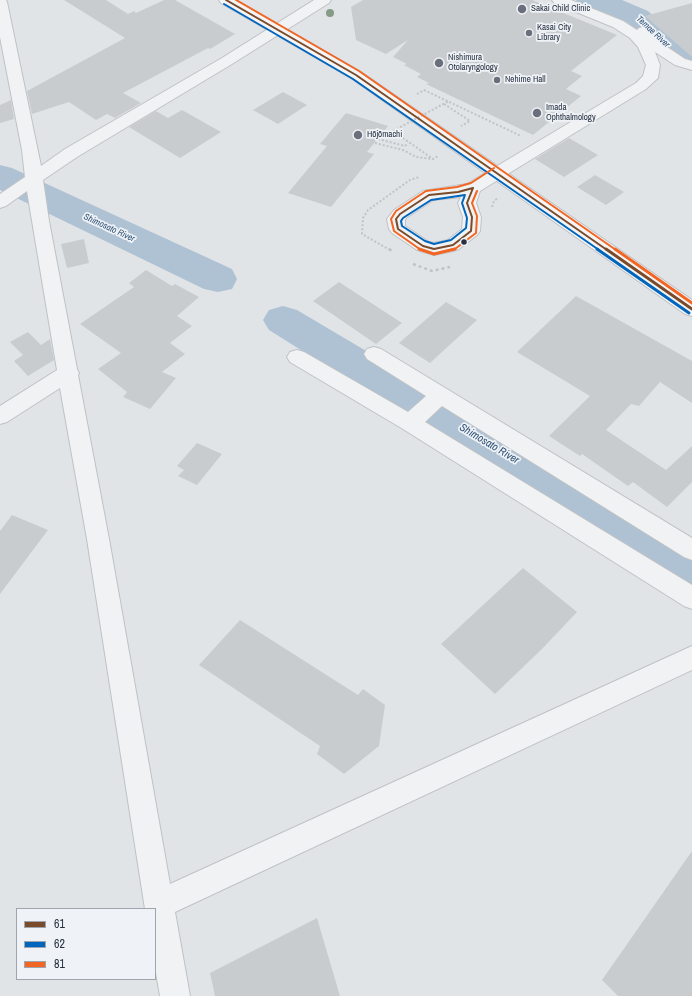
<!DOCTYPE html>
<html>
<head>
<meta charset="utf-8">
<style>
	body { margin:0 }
	#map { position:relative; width:692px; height:996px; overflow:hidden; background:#e1e4e7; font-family:"Archivo Narrow",sans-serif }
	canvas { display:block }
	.legend { position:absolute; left:16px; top:908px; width:140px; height:72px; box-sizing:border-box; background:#eff2f6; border:1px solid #9fa5ae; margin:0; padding:5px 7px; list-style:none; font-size:12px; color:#283241 }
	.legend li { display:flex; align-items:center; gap:8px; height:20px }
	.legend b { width:20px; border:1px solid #9fa5ae }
</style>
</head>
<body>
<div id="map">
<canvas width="692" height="996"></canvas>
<ul class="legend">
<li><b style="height:5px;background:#7a4b2a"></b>61</li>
<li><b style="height:5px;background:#0065bd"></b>62</li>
<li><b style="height:5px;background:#f26522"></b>81</li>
</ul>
</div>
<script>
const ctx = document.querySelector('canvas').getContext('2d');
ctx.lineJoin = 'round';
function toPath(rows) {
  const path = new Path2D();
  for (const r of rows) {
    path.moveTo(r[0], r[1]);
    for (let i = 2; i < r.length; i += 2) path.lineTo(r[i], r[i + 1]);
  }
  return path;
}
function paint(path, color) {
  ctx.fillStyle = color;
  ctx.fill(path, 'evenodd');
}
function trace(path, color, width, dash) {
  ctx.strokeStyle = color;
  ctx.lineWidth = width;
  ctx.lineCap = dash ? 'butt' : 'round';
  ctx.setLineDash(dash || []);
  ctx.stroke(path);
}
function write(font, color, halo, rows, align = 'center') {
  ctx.font = font + ' "Archivo Narrow",sans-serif';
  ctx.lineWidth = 3.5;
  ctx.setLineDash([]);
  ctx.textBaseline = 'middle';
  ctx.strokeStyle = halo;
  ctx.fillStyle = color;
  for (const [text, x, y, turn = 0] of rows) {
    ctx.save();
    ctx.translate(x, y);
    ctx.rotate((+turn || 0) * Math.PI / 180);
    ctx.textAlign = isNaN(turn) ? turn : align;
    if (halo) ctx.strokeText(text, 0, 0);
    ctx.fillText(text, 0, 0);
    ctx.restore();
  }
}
paint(toPath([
	[576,0,622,0,648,11,684,45,692,48,692,68,662,57,628,23,608,14,580,6,576,0],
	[0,165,12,168,232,269,237,279,232,289,218,292,204,289,0,190,0,165],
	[283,306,297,310,535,451,656,520,692,544,692,592,675,586,622,548,503,477,269,330,263,320,269,310,283,306]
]), '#afc2d3');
paint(toPath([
	[64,0,106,0,128,14,134,11,136,13,164,0,175,0,235,34,210,49,208,48,123,93,141,103,115,118,107,114,96,120,69,102,32,114,27,91,125,38],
	[363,0,532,0,617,35,571,71,582,76,566,89,581,96,533,135,426,84,429,83,417,77,421,74,404,65,407,64,393,57,408,40,386,54,356,40,351,7],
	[692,3,692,57,645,16],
	[283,92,307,105,278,124,253,110],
	[11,100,14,119,0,123,0,105],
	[182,110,221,132,180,158,129,127,156,111,168,118],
	[346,113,388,126,367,152,374,154,331,207,288,193,327,146,320,144],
	[569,138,598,155,564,177,535,159],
	[595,175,624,192,606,205,577,187],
	[84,239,89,263,67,268,61,244],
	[146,270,172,286,175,284,199,297,177,316,192,326,170,343,185,354,162,372,176,378,150,409,123,397,127,392,98,369,121,353,80,324,134,287,129,283],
	[339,282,402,323,376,344,313,301],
	[576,296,692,361,692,403,660,382,639,406,631,404,606,430,666,470,692,446,692,482,667,507,633,482,628,486,582,454,580,456,549,436,590,396,517,352],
	[446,302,477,320,430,363,399,343],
	[28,332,41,345,50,339,54,360,28,376,14,361,23,355,10,342],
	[197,443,222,454,197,485,178,476,184,470,177,466],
	[12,515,48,530,0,594,0,531],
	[523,568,577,612,542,649,495,694,441,644],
	[240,620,358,695,363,689,385,705,379,746,344,774,317,754,320,746,199,665],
	[692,851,692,996,618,996,602,980],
	[317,918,340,996,215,996,210,973]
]), '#c9cccf');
const minor = toPath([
	[0,0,6,0,7,2,41,166,65,149,222,58,314,0,331,0,329,3,232,64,77,157,43,180,49,221,77,369,79,373,78,375,109,539,170,884,692,646,692,670,175,912,190,996,160,996,155,967,155,909,145,909,87,539,60,388,7,422,0,424,0,406,57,370,27,191,6,206,0,208,0,194,25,177,22,150,0,37,0,0],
	[552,0,571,0,623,21,637,30,639,28,644,27,649,28,664,45,685,59,692,61,692,70,675,65,655,52,660,65,658,78,646,89,480,191,476,203,481,217,480,231,477,235,459,249,453,251,434,255,417,250,392,233,389,229,387,219,394,210,423,191,467,184,636,83,643,76,646,65,638,47,630,38,613,27,554,3,552,0],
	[461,197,458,203,463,217,462,229,448,240,434,243,429,242,405,226,405,220,406,218,433,200,461,197],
	[374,347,381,349,692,538,692,560,684,557,442,406,425,422,692,585,692,609,684,606,403,429,290,362,287,357,290,352,297,350,304,352,408,412,426,396,367,359,364,354,367,349,374,347]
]);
const major = toPath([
	[219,0,236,0,361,72,692,300,692,316,685,314,351,78,221,3,219,0]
]);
trace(minor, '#bfc2c5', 2);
trace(major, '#bdc1c5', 2);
trace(toPath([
	[417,94,424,90,521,136],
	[444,104,470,121,461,126],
	[393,131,433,159,438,156],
	[378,139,405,146,408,143],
	[375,143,403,150,416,157,433,159],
	[492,207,494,201,498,198],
	[390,250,362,234,363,218,368,210,410,180,419,177]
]), '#c0c3c7', 2, [2, 2]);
trace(toPath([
	[389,249,392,251],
	[413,264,432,271,450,267]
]), '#c0c3c7', 2.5, [3, 3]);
paint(minor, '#f1f2f3');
paint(major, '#f5f5f6');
trace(toPath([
	[393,131,449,101]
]), '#c0c3c7', 2, [2, 2]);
trace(toPath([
	[226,0,356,75,607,250],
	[473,188,467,203,472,217,471,231,453,245,434,249,423,246,398,229,396,219,400,214,429,195,458,192,473,188]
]), '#7a4b2a', 2);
trace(toPath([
	[606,249,692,309]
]), '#7a4b2a', 3);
trace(toPath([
	[224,4,353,79,599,250],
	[465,195,462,203,467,218,466,228,451,240,434,244,425,241,402,226,401,221,403,218,431,200,465,195]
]), '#0065bd', 2);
trace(toPath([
	[597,249,689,313]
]), '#0065bd', 3);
trace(toPath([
	[236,0,359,71,616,250],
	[421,250,394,231,391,219,396,211,426,191,457,187,471,183,494,168],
	[450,250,455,249,476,233,477,216,472,203,477,191]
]), '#f26522', 2);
trace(toPath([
	[419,249,434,254,455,249],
	[615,249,692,303]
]), '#f26522', 3);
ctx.fillStyle = '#879a85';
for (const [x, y] of [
	[330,13]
]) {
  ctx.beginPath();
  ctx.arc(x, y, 4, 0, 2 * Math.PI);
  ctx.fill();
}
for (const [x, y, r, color] of [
	[522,9,5,"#69707b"],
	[529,33,4,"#69707b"],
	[439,63,5,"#69707b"],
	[497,80,4,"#69707b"],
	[537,113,5,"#69707b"],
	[358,135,5,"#69707b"],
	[464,242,3.5,"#283241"]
]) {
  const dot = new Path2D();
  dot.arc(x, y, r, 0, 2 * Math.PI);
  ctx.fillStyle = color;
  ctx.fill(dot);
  trace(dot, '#eff2f6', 1.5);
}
write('9px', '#283241', '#eff2f6', [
	["Sakai Child Clinic",531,9],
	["Kasai City",537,28],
	["Library",537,38],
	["Nishimura",448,58],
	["Otolaryngology",448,68],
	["Nehime Hall",505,80],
	["Imada",546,108],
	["Ophthalmology",546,118],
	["Hōjōmachi",367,135]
], 'left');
write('italic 9px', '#305376', '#eff2f6', [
	["Temae River",653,32,43],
	["Shimosato River",109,228,25]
]);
write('italic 11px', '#305376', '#eff2f6', [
	["Shimosato River",489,444,31]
]);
</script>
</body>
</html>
